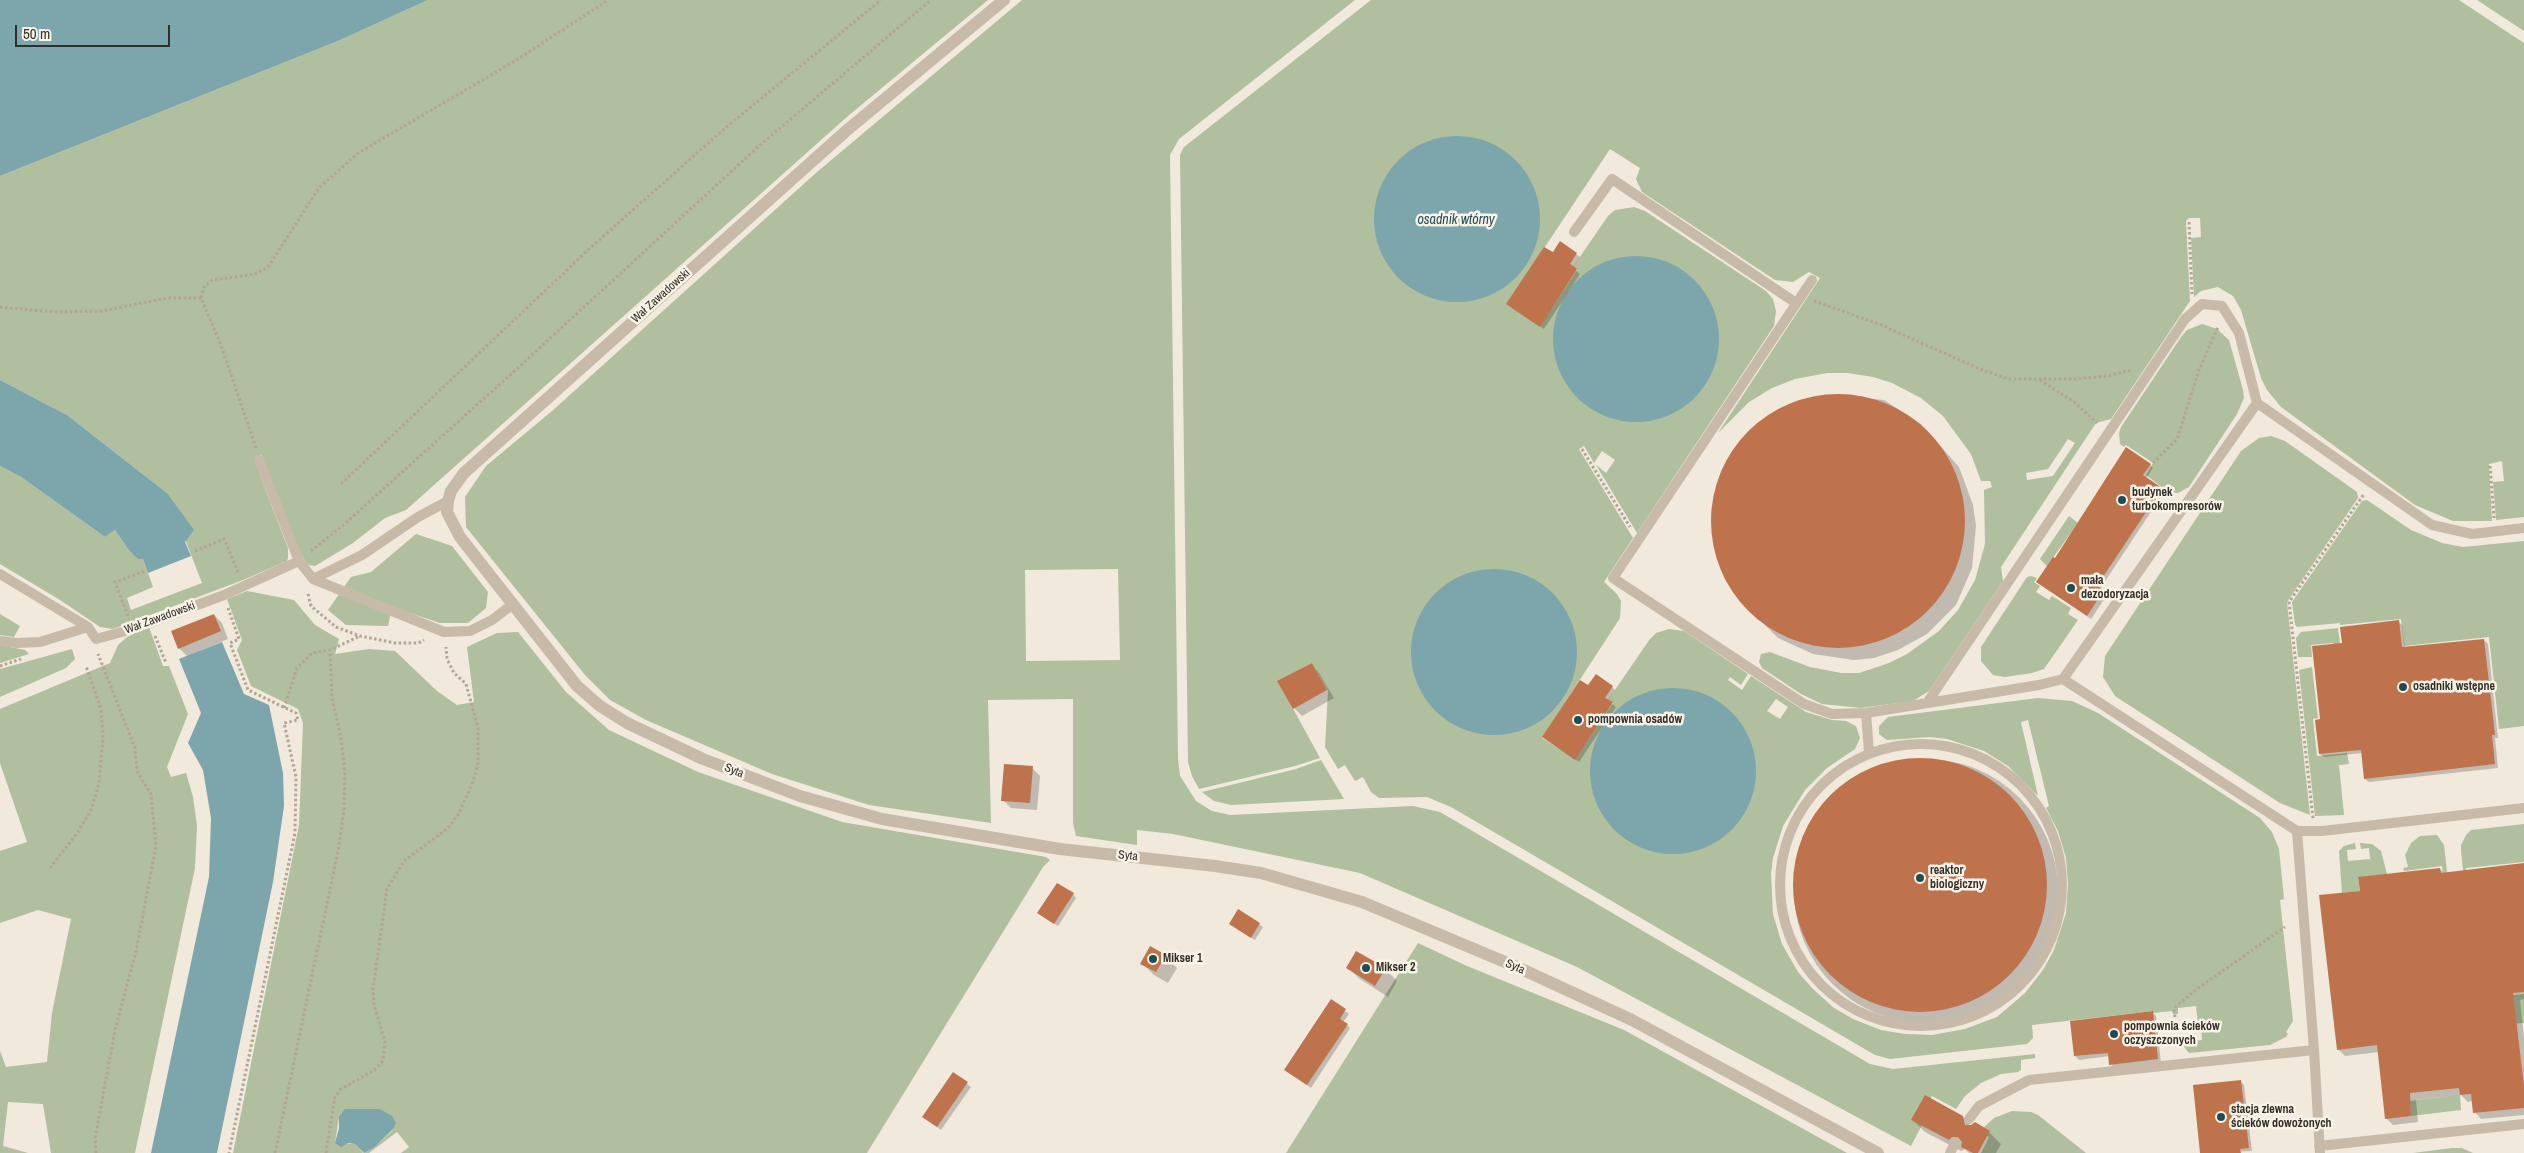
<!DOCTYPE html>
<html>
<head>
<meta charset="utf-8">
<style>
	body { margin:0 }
	#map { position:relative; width:2524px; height:1153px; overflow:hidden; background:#f0e9dc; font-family:"Archivo Narrow",sans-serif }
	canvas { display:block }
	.scale { position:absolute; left:15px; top:25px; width:155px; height:22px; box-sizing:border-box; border:2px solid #352e28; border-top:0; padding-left:6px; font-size:15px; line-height:18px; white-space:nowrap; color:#352e28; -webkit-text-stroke:4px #f8f3e8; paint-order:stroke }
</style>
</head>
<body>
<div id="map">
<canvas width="2524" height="1153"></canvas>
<div class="scale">50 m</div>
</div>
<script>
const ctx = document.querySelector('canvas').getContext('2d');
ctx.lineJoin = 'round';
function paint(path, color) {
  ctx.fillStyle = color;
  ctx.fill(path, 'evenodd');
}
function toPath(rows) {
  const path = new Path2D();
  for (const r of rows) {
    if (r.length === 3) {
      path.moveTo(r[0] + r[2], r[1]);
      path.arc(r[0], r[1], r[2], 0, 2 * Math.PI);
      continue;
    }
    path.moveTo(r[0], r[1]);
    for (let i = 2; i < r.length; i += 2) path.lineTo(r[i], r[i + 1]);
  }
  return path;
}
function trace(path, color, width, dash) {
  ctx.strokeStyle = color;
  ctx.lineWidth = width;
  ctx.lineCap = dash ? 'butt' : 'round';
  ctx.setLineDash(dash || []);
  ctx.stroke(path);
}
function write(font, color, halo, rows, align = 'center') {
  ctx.font = font + ' "Archivo Narrow",sans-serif';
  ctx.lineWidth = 5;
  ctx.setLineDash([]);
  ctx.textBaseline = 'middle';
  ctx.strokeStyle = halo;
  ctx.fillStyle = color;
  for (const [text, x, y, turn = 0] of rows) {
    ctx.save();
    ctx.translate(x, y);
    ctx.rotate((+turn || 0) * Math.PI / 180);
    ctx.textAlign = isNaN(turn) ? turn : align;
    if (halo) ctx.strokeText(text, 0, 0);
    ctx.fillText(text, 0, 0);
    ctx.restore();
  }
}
paint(toPath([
	[428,0,988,0,848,116,406,510,385,518,353,543,315,566,308,565,300,553,261,454,259,473,288,548,288,558,287,561,243,580,113,629,100,627,60,600,0,564,0,466,21,477,105,537,115,530,128,549,143,559,153,587,127,598,131,610,202,583,167,493,67,415,0,380,0,176,338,41],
	[1022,0,1355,0,1179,139,1170,155,1178,759,1180,776,1196,801,1212,811,1230,815,1413,806,1440,812,1870,1064,1893,1069,2035,1054,2035,1058,2021,1060,2021,1070,2018,1072,2001,1074,1981,1083,1965,1096,1956,1109,1932,1096,1917,1123,1922,1125,1911,1146,1577,967,1360,873,1173,834,1137,830,1137,845,1076,836,1073,823,1073,699,988,700,991,823,869,805,772,774,646,720,610,700,585,675,466,527,465,497,486,466,552,411,817,172],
	[1118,569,1120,660,1026,661,1025,570],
	[1371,0,2459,0,2524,43,2524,517,2496,520,2493,482,2504,481,2502,461,2489,464,2492,521,2453,521,2415,505,2281,407,2267,390,2261,378,2241,310,2233,296,2218,287,2201,291,2194,297,2191,238,2201,237,2200,218,2189,218,2186,221,2190,301,2111,419,2096,423,2001,567,2003,581,1929,691,1913,701,1861,708,1822,704,1801,694,1762,668,1759,662,1761,654,1770,652,1810,667,1841,673,1859,673,1889,663,1907,654,1939,631,1958,610,1975,580,1985,544,1984,490,1992,487,1990,481,1981,481,1971,454,1943,416,1921,398,1892,383,1873,377,1848,373,1827,373,1795,379,1772,388,1749,402,1718,433,1820,278,1809,272,1793,282,1775,280,1642,192,1636,179,1640,168,1610,149,1507,304,1540,326,1577,270,1573,267,1608,216,1615,210,1634,207,1645,211,1766,291,1773,299,1776,311,1774,326,1637,533,1596,465,1606,473,1615,460,1602,451,1594,463,1584,446,1579,449,1633,538,1604,582,1617,594,1621,601,1620,618,1542,738,1575,759,1613,703,1608,700,1650,639,1656,633,1669,629,1684,631,1748,674,1741,685,1730,677,1728,680,1742,690,1751,676,1806,712,1832,720,1846,721,1856,726,1860,738,1855,749,1827,768,1805,790,1783,826,1773,858,1771,874,1773,914,1782,944,1798,972,1812,988,1834,1008,1853,1019,1881,1030,1905,1034,1932,1035,1965,1029,1997,1017,2025,993,2043,970,2054,950,2066,913,2068,884,2066,858,2058,831,2046,808,2049,806,2028,720,2021,722,2038,796,2008,766,1984,751,1947,739,1929,737,1887,740,1879,734,1879,726,1888,717,2038,698,2072,701,2098,713,2260,818,2272,832,2279,849,2284,899,2280,900,2293,1021,2286,1032,2288,1034,2286,1037,2270,1045,2189,1053,2181,1043,2202,1040,2201,1025,2180,1027,2179,1025,2198,1023,2196,1006,2178,1008,2178,1014,2173,1014,2172,1011,2153,1013,2153,1011,2032,1025,2033,1038,2027,1044,1890,1059,1875,1055,1451,807,1427,797,1379,798,1371,792,1363,777,1355,781,1345,765,1338,769,1325,747,1328,691,1312,663,1278,681,1320,758,1295,766,1199,789,1192,776,1188,762,1180,155,1184,147],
	[2068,439,2075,443,2053,476,2027,480,2026,473,2048,469],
	[1776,699,1788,707,1780,719,1767,711],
	[2477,0,2524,0,2524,31],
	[2202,324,2217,329,2229,340,2243,390,2244,398,2237,414,2189,487,2178,493,2168,492,2146,475,2153,463,2126,445,2124,447,2120,444,2119,433,2121,427,2181,337,2187,330],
	[2271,436,2285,441,2357,492,2358,498,2287,602,2310,815,2280,803,2115,696,2103,677,2105,656,2241,451,2259,438],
	[2367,500,2411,530,2442,543,2463,547,2524,541,2524,726,2499,729,2489,637,2404,646,2401,619,2340,625,2340,623,2297,627,2295,625,2292,602,2362,501],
	[2069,516,2078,523,2047,566,2040,559],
	[416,534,452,546,488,592,486,608,468,623,440,623,392,607,388,626,346,625,328,610,351,577,371,572],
	[2031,576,2037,578,2034,582,2040,586,2036,592,2049,600,2052,596,2071,608,2068,614,2078,620,2044,669,2032,673,2005,677,1993,675,1981,661,1981,647,2027,577],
	[247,591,294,600,315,625,339,639,335,654,369,649,395,651,437,691,457,705,474,702,467,647,497,633,518,632,566,692,609,730,698,772,842,822,1046,857,1050,860,1043,867,867,1153,401,1153,409,1147,397,1132,369,1153,364,1153,375,1147,393,1130,380,1109,339,1117,335,1143,355,1144,363,1153,233,1153,299,825,303,723,298,709,251,686,237,650,242,640,227,599],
	[0,614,20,626,14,637,0,635],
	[149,627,163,666,169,666,188,714,167,767,171,777,186,773,193,797,197,826,195,868,135,1153,51,1153,43,1104,8,1102,3,1146,28,1153,0,1153,0,1051,6,1067,47,1062,52,1013,71,919,38,910,0,923,0,851,27,842,0,763,0,709,110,663,118,645,127,637],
	[2338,628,2341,652,2334,653,2333,643,2311,645,2312,657,2298,657,2296,638,2301,632],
	[0,645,25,650,29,654,0,663],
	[72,649,75,659,66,668,0,697,0,669],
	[2312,667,2318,718,2313,719,2317,756,2347,753,2349,764,2339,765,2344,815,2315,816,2299,670],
	[1321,760,1344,799,1231,805,1214,801,1202,792,1296,769],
	[2524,824,2524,862,2466,868,2470,904,2467,905,2461,852,2461,845,2466,835,2471,830],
	[2437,835,2444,845,2451,906,2481,998,2524,994,2524,1023,2459,1027,2442,866,2404,871,2403,868,2408,867,2405,855,2411,843,2420,836],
	[2355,843,2356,849,2347,850,2348,861,2370,859,2369,848,2361,849,2360,843,2372,844,2381,851,2387,874,2358,878,2360,891,2342,893,2339,851,2344,846],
	[1418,943,1467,966,1624,1030,1847,1153,1286,1153],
	[2460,1095,2461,1110,2411,1116,2410,1101],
	[2012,1111,2031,1112,2038,1115,2086,1153,1981,1153,1989,1137,1981,1133,1983,1128,1994,1118],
	[2452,1148,2462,1148,2473,1153,2413,1153]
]), '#b0bf9d');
paint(toPath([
	[0,0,428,0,338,41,0,176],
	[1457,219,83],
	[1636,339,83],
	[0,380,67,415,167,493,194,530,185,542,191,556,148,573,143,559,138,559,128,549,115,530,105,537,21,477,0,466],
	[1494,652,83],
	[222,642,244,694,269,705,283,773,284,806,273,882,217,1153,151,1153,209,877,211,818,203,770,188,743,201,713,179,659],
	[1673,771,83],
	[345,1109,380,1109,392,1116,396,1123,393,1129,375,1147,364,1153,355,1144,348,1143,341,1147,335,1143,339,1128,339,1117]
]), '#7da5ac');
paint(toPath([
	[1553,254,1576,254,1580,257,1573,268,1580,274,1544,329,1512,308],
	[1839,396,1884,400,1921,424,1959,467,1973,505,1976,526,1972,568,1956,605,1927,634,1898,650,1874,658,1854,660,1813,654,1778,638,1737,597,1724,578,1713,538,1711,514,1715,493,1722,469,1732,452,1761,421,1796,402],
	[2150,465,2153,468,2146,479,2164,492,2100,589,2107,595,2091,619,2038,582,2055,560],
	[214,615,222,623,228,639,187,656,179,648],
	[2399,622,2402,625,2405,648,2484,640,2488,644,2498,738,2495,738,2498,768,2369,782,2365,779,2362,753,2324,757,2320,754,2321,721,2343,644],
	[1312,665,1319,673,1334,698,1302,716,1294,708],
	[1588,687,1612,687,1615,690,1608,701,1616,707,1579,762,1544,737],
	[1926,891,132],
	[1032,768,1040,776,1037,810,1011,808,1003,800],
	[2524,864,2524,999,2520,1000,2524,1038,2524,1115,2481,1119,2475,1112,2473,1101,2468,1102,2461,1095,2416,1100,2418,1122,2393,1125,2386,1118,2379,1052,2345,1056,2338,1049,2361,892,2440,869,2444,873],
	[1073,894,1076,898,1058,926,1042,916],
	[1230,924,1259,924,1263,927,1255,940],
	[1165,956,1177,968,1168,983,1154,975,1142,963],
	[1348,968,1385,969,1397,981,1388,997,1360,979],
	[1331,1001,1349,1014,1343,1022,1350,1028,1311,1088,1289,1073],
	[2152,1012,2156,1016,2161,1063,2114,1068,2111,1064,2110,1056,2079,1060,2075,1056,2071,1022],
	[953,1074,971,1087,941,1130,924,1117],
	[2240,1081,2244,1085,2252,1151,2203,1153],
	[1962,1117,1972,1127,1989,1132,2001,1144,1996,1153,1969,1153,1965,1149,1961,1151,1925,1132,1913,1120]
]), '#0003');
paint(toPath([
	[1560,241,1577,253,1570,264,1577,269,1540,327,1506,304,1544,247,1553,252],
	[1838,521,127],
	[2126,447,2151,464,2143,475,2162,488,2097,586,2104,590,2087,616,2036,582,2053,557,2055,558],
	[214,614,221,631,178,649,171,631],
	[2399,620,2402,647,2484,639,2495,735,2492,735,2495,764,2364,779,2361,750,2319,754,2315,720,2320,719,2312,646,2342,643,2340,627],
	[1312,663,1327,690,1293,709,1277,681],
	[1596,674,1613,686,1605,698,1613,702,1575,760,1542,737,1580,680,1588,685],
	[1920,885,127],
	[1004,764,1033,766,1030,803,1001,801],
	[2524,863,2524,992,2513,993,2524,1086,2524,1108,2473,1113,2471,1094,2460,1095,2459,1088,2410,1093,2411,1116,2385,1119,2377,1045,2337,1050,2319,895,2360,891,2358,877,2440,868,2441,873],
	[1057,883,1074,893,1054,924,1037,913],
	[1238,909,1260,923,1251,938,1229,924],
	[1150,946,1166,955,1156,972,1140,964],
	[1356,951,1386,968,1375,986,1346,968],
	[1331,999,1346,1009,1340,1019,1348,1024,1307,1085,1284,1070],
	[2153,1011,2158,1059,2109,1065,2108,1053,2074,1056,2070,1021],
	[953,1072,968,1082,937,1127,922,1117],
	[2241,1080,2249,1148,2240,1149,2241,1153,2200,1153,2193,1085],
	[1925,1095,1963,1116,1965,1125,1971,1125,1975,1122,1990,1131,1978,1153,1973,1153,1961,1147,1962,1142,1958,1137,1952,1137,1949,1140,1911,1120]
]), '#be734c');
trace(toPath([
	[2189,222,2192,294],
	[1814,301,1879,324,1980,369,2009,379,2073,379,2108,376,2131,370],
	[0,307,54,312,102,311,167,298,201,298],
	[2040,380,2074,402,2097,423],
	[256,448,221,345,201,298,204,287,212,280,255,274,268,267,319,188,358,153,515,61,608,0],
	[1582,449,1630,527],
	[2153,463,2177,439,2199,370,2218,327],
	[2490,466,2494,518],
	[341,484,588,250,724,129,881,0],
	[195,551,224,539,238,572],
	[311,551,341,527,509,376,760,145,931,0],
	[308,594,311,606,336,627,360,636,395,643,418,643,424,640],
	[228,608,239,639,230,643,248,690,296,713,298,720,284,723,296,777,295,833,229,1153],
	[128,616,115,582,145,571],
	[155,636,166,663],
	[0,666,21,659],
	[284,708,297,668,312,653,330,650,360,636],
	[2313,818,2289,602,2364,494],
	[50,868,78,832,91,810,99,784,103,736,101,709,86,666],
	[2175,1017,2174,1008,2197,989,2285,927],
	[96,1153,95,1139,115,1030,136,951,156,846,151,794,137,771,135,748,98,654],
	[275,1153,339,846,344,810,345,774,341,738,332,698,330,650],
	[326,1153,335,1097,341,1089,373,1071,382,1062,384,1054,385,1042,374,1005,373,989,387,889,404,861,448,828,458,815,473,782,478,763,478,728,466,684,454,673,447,659,446,647]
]), '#b3a493', 3, [2.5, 2.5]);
trace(toPath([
	[1574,232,1612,179,1796,303],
	[1812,280,1613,578,1804,704,1832,714,1866,713,2039,685,2063,679,2297,831,2322,831,2524,808],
	[2257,403,2432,525,2472,534,2524,528],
	[259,460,299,561,313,579,444,632,470,631,492,620,513,604],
	[0,574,88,627,96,639,133,629,224,595,299,561],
	[313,579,362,555,418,517,448,501],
	[0,641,17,643,40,642,88,627],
	[1927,703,2185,319,2202,304,2222,306,2239,333,2257,403,2063,679],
	[1866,713,1869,752],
	[1921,885,141],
	[2297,831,2314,1050,2320,1153],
	[1969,1119,1979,1106,2029,1080,2314,1050],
	[2319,1146,2524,1124],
	[1950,1153,1955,1143]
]), '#c8baa9', 10);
trace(toPath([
	[1004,0,846,131,464,473,451,491,448,501,447,512,460,537,577,686,600,706,627,723,703,759,800,796,882,819,1060,849,1215,866,1261,873,1362,902,1517,967,1632,1020,1878,1153]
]), '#c8baa9', 12);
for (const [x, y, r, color] of [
	[2122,500,5,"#204c54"],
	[2071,588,5,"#204c54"],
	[2403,687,5,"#204c54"],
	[1578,720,5,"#204c54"],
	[1920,878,5,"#204c54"],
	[1153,959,5,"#204c54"],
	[1366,968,5,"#204c54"],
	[2114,1034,5,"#204c54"],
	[2221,1117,5,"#204c54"]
]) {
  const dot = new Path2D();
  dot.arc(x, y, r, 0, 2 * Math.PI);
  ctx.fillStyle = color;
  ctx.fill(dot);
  trace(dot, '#f8f3e8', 2);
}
write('12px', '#352e28', '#f8f3e8', [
	["Wał Zawadowski",661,296,-42],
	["Wał Zawadowski",160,618,-20],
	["Syta",734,771,22],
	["Syta",1128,856,6],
	["Syta",1515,967,24]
]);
write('bold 12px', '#352e28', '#f8f3e8', [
	["budynek",2132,493],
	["turbokompresorów",2132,507],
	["mała",2081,581],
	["dezodoryzacja",2081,595],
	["osadniki wstępne",2413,687],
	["pompownia osadów",1588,720],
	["reaktor",1930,871],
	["biologiczny",1930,885],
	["Mikser 1",1163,959],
	["Mikser 2",1376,968],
	["pompownia ścieków",2124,1027],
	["oczyszczonych",2124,1041],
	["stacja zlewna",2231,1110],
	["ścieków dowożonych",2231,1124]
], 'left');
write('italic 14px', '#204c54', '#f8f3e8', [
	["osadnik wtórny",1456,220]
]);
</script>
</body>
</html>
